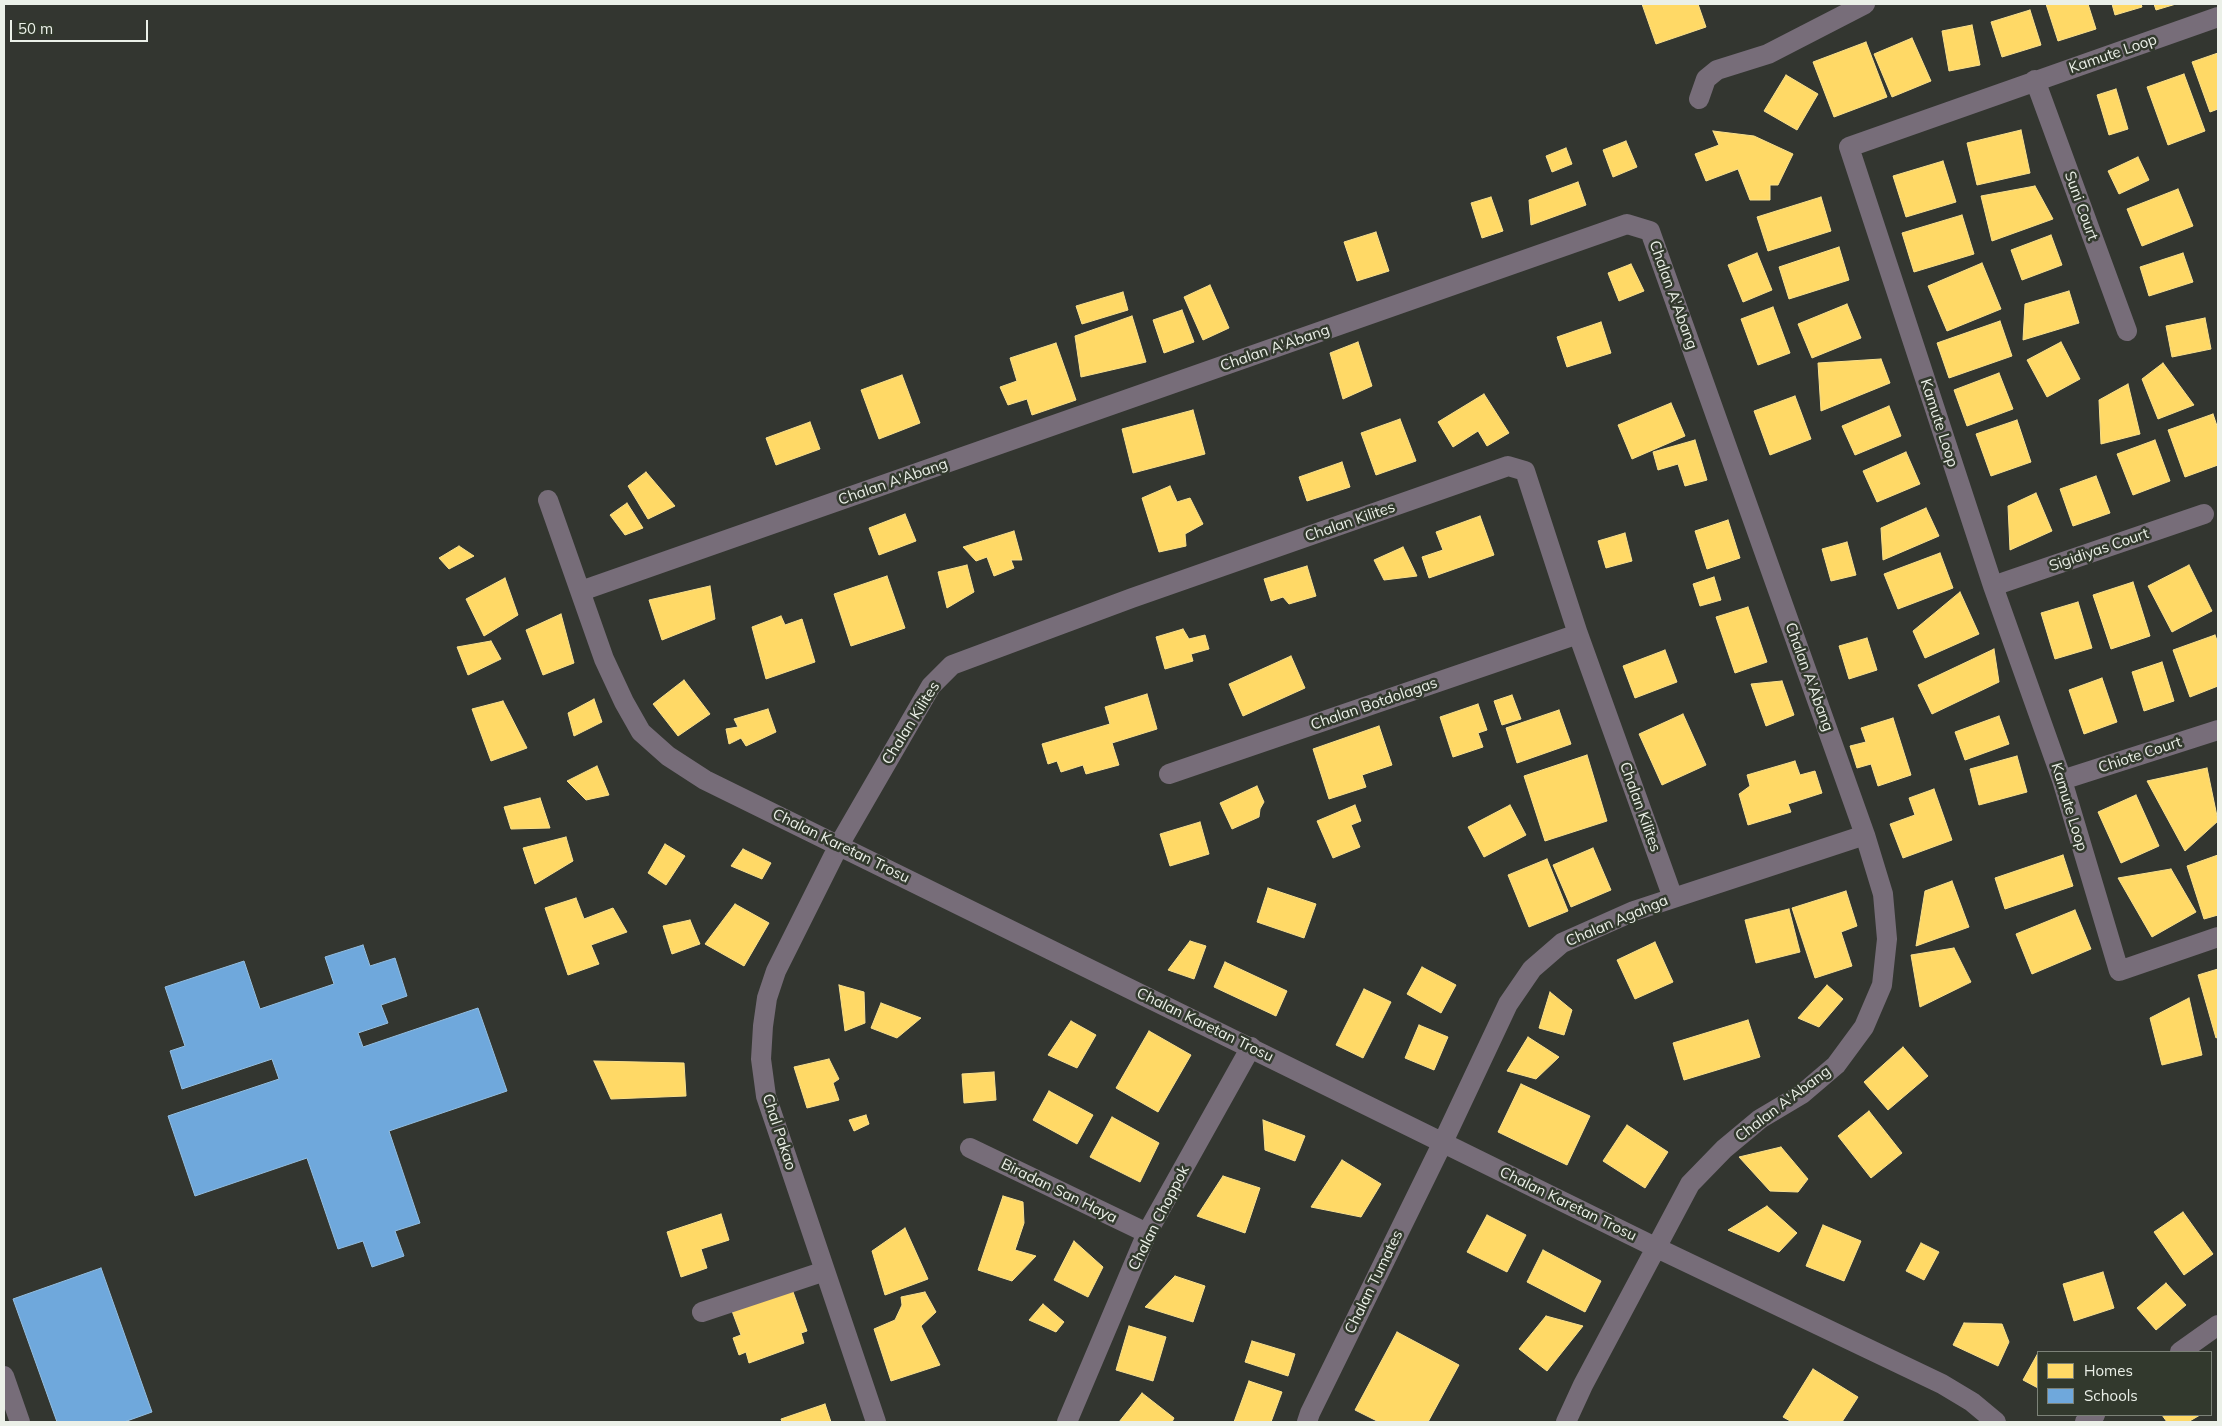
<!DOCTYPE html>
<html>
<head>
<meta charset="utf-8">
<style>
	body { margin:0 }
	#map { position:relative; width:2222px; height:1426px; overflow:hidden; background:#333630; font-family:Mulish,sans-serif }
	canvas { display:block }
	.frame { position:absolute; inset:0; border:5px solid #ebf0e8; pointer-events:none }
	.legend { position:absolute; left:2037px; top:1351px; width:175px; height:65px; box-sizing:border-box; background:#32392d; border:1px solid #7c8278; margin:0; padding:6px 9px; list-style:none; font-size:15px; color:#ebf0e8 }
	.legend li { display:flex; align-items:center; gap:10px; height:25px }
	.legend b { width:25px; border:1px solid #7c8278 }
	.scale { position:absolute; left:10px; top:20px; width:138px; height:22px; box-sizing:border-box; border:2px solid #ebf0e8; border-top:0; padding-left:6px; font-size:15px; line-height:18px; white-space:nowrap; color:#ebf0e8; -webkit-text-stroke:4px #32392d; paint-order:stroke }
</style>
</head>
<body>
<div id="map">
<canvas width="2222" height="1426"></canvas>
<div class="frame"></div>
<ul class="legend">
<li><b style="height:14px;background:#ffd966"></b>Homes</li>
<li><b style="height:14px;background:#6fa8dc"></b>Schools</li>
</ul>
<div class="scale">50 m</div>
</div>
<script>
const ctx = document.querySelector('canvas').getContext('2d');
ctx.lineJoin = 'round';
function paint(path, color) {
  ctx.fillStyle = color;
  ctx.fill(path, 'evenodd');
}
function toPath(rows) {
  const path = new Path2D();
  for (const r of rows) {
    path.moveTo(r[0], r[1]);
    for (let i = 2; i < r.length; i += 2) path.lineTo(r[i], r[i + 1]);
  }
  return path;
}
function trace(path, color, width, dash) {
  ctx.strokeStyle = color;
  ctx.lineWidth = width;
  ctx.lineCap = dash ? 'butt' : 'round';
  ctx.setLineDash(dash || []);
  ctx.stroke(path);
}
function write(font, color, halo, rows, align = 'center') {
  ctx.font = font + ' Mulish,sans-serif';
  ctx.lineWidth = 5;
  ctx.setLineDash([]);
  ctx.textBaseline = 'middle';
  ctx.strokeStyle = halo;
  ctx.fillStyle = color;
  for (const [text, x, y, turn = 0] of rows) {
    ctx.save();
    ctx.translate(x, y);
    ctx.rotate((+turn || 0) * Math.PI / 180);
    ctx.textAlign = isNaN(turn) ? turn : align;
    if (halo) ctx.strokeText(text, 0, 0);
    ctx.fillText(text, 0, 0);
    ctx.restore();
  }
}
const homes = toPath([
	[1642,4,1698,4,1706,27,1656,44,1642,4],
	[2046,4,2088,4,2096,29,2058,41,2046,4],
	[2112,4,2141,4,2142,7,2115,15,2112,4],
	[2154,4,2176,4,2156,10,2154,4],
	[2030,10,2041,45,2002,57,1991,22,2030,10],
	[1972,25,1980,65,1949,71,1942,31,1972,25],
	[1912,38,1931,81,1892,97,1874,54,1912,38],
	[1866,42,1887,97,1834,117,1813,62,1866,42],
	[2218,53,2218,109,2210,112,2192,62,2218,53],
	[2184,74,2205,131,2168,145,2147,87,2184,74],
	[1786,75,1818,94,1797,130,1764,111,1786,75],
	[2116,89,2128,129,2109,135,2097,95,2116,89],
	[2021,130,2030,173,1977,185,1967,143,2021,130],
	[1713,131,1754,136,1793,154,1778,185,1770,185,1770,200,1750,200,1738,169,1706,181,1695,154,1719,145,1713,131],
	[1626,141,1637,167,1613,177,1603,150,1626,141],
	[1566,148,1572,164,1552,172,1546,156,1566,148],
	[2138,157,2149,180,2119,194,2108,171,2138,157],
	[1943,161,1956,202,1906,217,1893,176,1943,161],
	[1578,182,1586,205,1531,225,1529,200,1578,182],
	[2035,186,2053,219,1992,241,1981,196,2035,186],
	[2178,189,2193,226,2142,246,2127,209,2178,189],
	[1491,197,1503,231,1482,238,1471,203,1491,197],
	[1821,197,1831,231,1768,251,1757,217,1821,197],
	[1962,215,1974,254,1914,272,1902,233,1962,215],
	[1376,232,1389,271,1357,281,1344,242,1376,232],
	[2051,235,2062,265,2022,280,2011,250,2051,235],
	[1839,247,1849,280,1789,299,1779,267,1839,247],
	[1757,253,1772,290,1743,302,1728,265,1757,253],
	[2183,253,2193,282,2149,296,2140,267,2183,253],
	[1982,263,2001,309,1947,331,1928,286,1982,263],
	[1631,264,1644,291,1619,301,1608,273,1631,264],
	[1210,285,1229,328,1203,340,1184,297,1210,285],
	[2069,291,2079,323,2023,340,2025,304,2069,291],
	[1123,292,1128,310,1082,324,1076,306,1123,292],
	[1847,304,1861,338,1812,358,1798,324,1847,304],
	[1773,307,1790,353,1758,365,1741,319,1773,307],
	[1182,310,1194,342,1164,353,1153,320,1182,310],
	[1132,316,1146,362,1081,377,1075,336,1132,316],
	[2205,318,2211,349,2172,357,2166,326,2205,318],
	[2000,321,2012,356,1949,378,1937,343,2000,321],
	[1601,322,1611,353,1567,367,1557,337,1601,322],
	[1358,342,1372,386,1343,399,1330,353,1358,342],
	[2061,342,2080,379,2047,397,2027,360,2061,342],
	[1056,343,1076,400,1032,415,1027,399,1008,405,1000,387,1017,381,1010,358,1056,343],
	[1881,359,1890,383,1821,411,1818,363,1881,359],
	[2163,363,2194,405,2158,419,2142,379,2163,363],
	[1999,373,2013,409,1967,426,1954,390,1999,373],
	[902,375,920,423,879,439,861,390,902,375],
	[2128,384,2140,434,2101,444,2099,400,2128,384],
	[1484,394,1509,433,1487,446,1478,431,1453,447,1438,422,1484,394],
	[1795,396,1811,439,1770,455,1754,411,1795,396],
	[1671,403,1685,436,1632,459,1618,425,1671,403],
	[1889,406,1901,436,1855,455,1842,426,1889,406],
	[1193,410,1205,454,1133,473,1122,429,1193,410],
	[2213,414,2218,429,2218,465,2185,477,2168,430,2213,414],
	[1400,419,1416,461,1376,475,1361,433,1400,419],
	[2017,420,2031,462,1991,476,1976,434,2017,420],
	[810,422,820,449,776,465,766,438,810,422],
	[1695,440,1707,480,1685,486,1678,464,1658,470,1653,452,1695,440],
	[2155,440,2170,481,2133,495,2117,454,2155,440],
	[1906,452,1920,484,1877,502,1863,471,1906,452],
	[1342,462,1350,487,1307,501,1299,477,1342,462],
	[646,472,675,506,648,519,628,486,646,472],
	[2096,476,2110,513,2073,526,2060,489,2096,476],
	[1170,486,1177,502,1190,498,1203,524,1185,534,1186,546,1159,552,1142,498,1170,486],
	[2036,493,2052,531,2010,550,2008,506,2036,493],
	[627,503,643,528,625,535,610,515,627,503],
	[1926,508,1939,536,1883,560,1881,528,1926,508],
	[905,514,916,541,879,555,869,528,905,514],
	[1480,516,1494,555,1429,578,1422,557,1443,550,1436,532,1480,516],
	[1728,520,1740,558,1707,569,1695,531,1728,520],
	[1014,531,1022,560,1011,560,1014,568,994,576,987,557,976,561,963,547,1014,531],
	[1625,533,1632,561,1606,568,1598,541,1625,533],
	[1847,542,1856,575,1831,581,1822,549,1847,542],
	[459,546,474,556,449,569,439,558,459,546],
	[1403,547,1417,576,1384,580,1374,560,1403,547],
	[1940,553,1953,588,1898,609,1884,574,1940,553],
	[967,565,974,592,947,608,938,572,967,565],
	[2189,565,2212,611,2172,632,2148,586,2189,565],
	[1307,566,1316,596,1289,604,1283,597,1271,601,1264,579,1307,566],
	[887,576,905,628,851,646,834,594,887,576],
	[1714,577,1721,600,1700,606,1693,584,1714,577],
	[505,578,518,615,484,636,466,599,505,578],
	[2133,582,2150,636,2111,649,2093,595,2133,582],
	[710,586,715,619,662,640,649,600,710,586],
	[1960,592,1979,634,1925,658,1913,631,1960,592],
	[2078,602,2092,648,2055,659,2041,613,2078,602],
	[1748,607,1767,662,1735,673,1716,617,1748,607],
	[561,614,574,663,543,675,526,630,561,614],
	[781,616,785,625,802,619,815,662,766,679,752,627,781,616],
	[1183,629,1189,639,1205,635,1209,649,1191,654,1193,661,1165,669,1156,637,1183,629],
	[2215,635,2218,643,2218,686,2190,697,2173,650,2215,635],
	[1867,638,1877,670,1849,679,1839,646,1867,638],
	[491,641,501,659,468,675,457,647,491,641],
	[1994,649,1999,682,1932,714,1918,685,1994,649],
	[1665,650,1677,682,1635,698,1623,666,1665,650],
	[1291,656,1305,688,1243,716,1229,684,1291,656],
	[2162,662,2174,701,2144,711,2132,672,2162,662],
	[2102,678,2117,722,2084,734,2069,690,2102,678],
	[684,680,710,714,678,736,653,704,684,680],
	[1782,681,1794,715,1766,726,1751,684,1782,681],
	[1147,694,1157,729,1112,743,1119,765,1086,774,1083,765,1061,772,1057,761,1048,764,1042,744,1110,724,1105,707,1147,694],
	[1512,695,1521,719,1502,725,1494,701,1512,695],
	[594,699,602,722,574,736,568,713,594,699],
	[503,701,527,748,491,761,472,709,503,701],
	[1478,704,1487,730,1478,733,1483,747,1453,757,1440,717,1478,704],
	[768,709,776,732,746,746,741,738,729,744,726,729,738,727,734,719,768,709],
	[1559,710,1571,744,1517,763,1506,728,1559,710],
	[1683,714,1706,765,1662,785,1639,734,1683,714],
	[1999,716,2009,744,1965,760,1955,732,1999,716],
	[1893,718,1911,775,1878,786,1871,764,1857,768,1850,746,1866,742,1861,728,1893,718],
	[1379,726,1392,765,1362,775,1366,787,1329,799,1313,749,1379,726],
	[1587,755,1607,821,1545,841,1524,776,1587,755],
	[2017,756,2027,792,1979,805,1970,769,2017,756],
	[1795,761,1800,775,1815,771,1822,793,1788,804,1791,812,1748,825,1739,794,1750,786,1747,775,1795,761],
	[597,766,609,795,586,800,567,781,597,766],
	[2207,768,2218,821,2185,851,2147,781,2207,768],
	[1257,786,1264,802,1260,809,1259,817,1232,829,1220,803,1257,786],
	[1934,789,1952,840,1903,858,1890,824,1915,815,1909,798,1934,789],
	[2136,795,2159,846,2121,863,2098,812,2136,795],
	[540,798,550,828,511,829,504,807,540,798],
	[1355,805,1361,821,1351,825,1360,847,1333,858,1317,821,1355,805],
	[1510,805,1526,835,1484,857,1468,827,1510,805],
	[1200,822,1209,854,1170,866,1160,834,1200,822],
	[566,837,573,861,535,884,523,848,566,837],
	[665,844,685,856,666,885,648,873,665,844],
	[1593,848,1611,890,1571,907,1553,865,1593,848],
	[743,849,771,863,762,879,731,866,743,849],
	[2063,855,2073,886,2005,909,1995,878,2063,855],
	[2218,855,2218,915,2204,919,2187,866,2218,855],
	[1547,859,1568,911,1529,927,1508,875,1547,859],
	[2171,869,2196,912,2152,937,2118,878,2171,869],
	[1952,881,1969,927,1916,946,1925,891,1952,881],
	[1268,888,1316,904,1304,938,1257,922,1268,888],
	[1846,891,1857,926,1841,932,1852,966,1815,978,1792,908,1846,891],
	[576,898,584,919,613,908,627,932,591,945,599,964,568,975,545,908,576,898],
	[735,904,769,923,744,966,705,944,735,904],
	[1789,909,1800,952,1756,963,1745,920,1789,909],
	[2075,910,2091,949,2032,974,2016,934,2075,910],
	[690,920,700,944,672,954,663,926,690,920],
	[1190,941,1206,946,1194,979,1168,970,1190,941],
	[1655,942,1673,982,1635,999,1617,960,1655,942],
	[1954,948,1971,982,1920,1007,1911,955,1954,948],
	[1225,962,1287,991,1276,1016,1214,987,1225,962],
	[1422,967,1456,985,1441,1013,1407,994,1422,967],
	[2218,969,2218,1037,2216,1038,2198,975,2218,969],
	[839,985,864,992,865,1023,845,1031,839,985],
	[1827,985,1843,999,1819,1027,1798,1018,1827,985],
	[1364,989,1391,1002,1363,1058,1336,1045,1364,989],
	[1550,992,1572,1010,1564,1035,1539,1028,1550,992],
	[2189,998,2202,1055,2162,1065,2150,1018,2189,998],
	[881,1003,921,1018,897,1038,871,1028,881,1003],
	[1748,1020,1760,1057,1684,1080,1673,1043,1748,1020],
	[1071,1021,1096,1035,1077,1068,1048,1055,1071,1021],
	[1419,1025,1448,1037,1434,1070,1405,1058,1419,1025],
	[1149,1031,1191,1055,1158,1112,1116,1088,1149,1031],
	[1528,1037,1559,1057,1536,1079,1507,1071,1528,1037],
	[1903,1047,1928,1076,1888,1110,1864,1082,1903,1047],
	[829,1059,839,1079,833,1083,839,1100,807,1108,794,1067,829,1059],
	[594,1061,684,1063,686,1096,611,1099,594,1061],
	[994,1072,996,1100,964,1103,962,1074,994,1072],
	[1521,1084,1590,1116,1567,1165,1498,1132,1521,1084],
	[1049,1091,1093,1115,1077,1144,1033,1120,1049,1091],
	[1869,1111,1902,1153,1871,1178,1838,1136,1869,1111],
	[866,1115,869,1124,854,1131,849,1120,866,1115],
	[1112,1117,1159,1143,1140,1182,1090,1157,1112,1117],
	[1263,1120,1305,1136,1295,1161,1265,1150,1263,1120],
	[1627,1125,1668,1152,1645,1188,1603,1161,1627,1125],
	[1781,1147,1808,1179,1798,1192,1770,1191,1739,1157,1781,1147],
	[1342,1160,1381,1184,1361,1217,1311,1207,1342,1160],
	[1223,1176,1260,1188,1245,1233,1197,1216,1223,1176],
	[1003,1196,1023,1202,1024,1223,1015,1250,1036,1256,1012,1281,978,1270,1003,1196],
	[1767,1206,1797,1233,1779,1252,1728,1230,1767,1206],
	[2183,1212,2213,1254,2184,1275,2154,1232,2183,1212],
	[721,1214,729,1240,701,1249,707,1268,681,1277,667,1232,721,1214],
	[1487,1215,1526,1235,1507,1272,1467,1252,1487,1215],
	[1823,1225,1861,1241,1844,1281,1806,1266,1823,1225],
	[905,1228,928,1279,885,1295,872,1251,905,1228],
	[1074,1241,1103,1267,1088,1297,1054,1280,1074,1241],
	[1921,1243,1939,1252,1924,1280,1906,1271,1921,1243],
	[1543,1250,1601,1281,1585,1312,1527,1282,1543,1250],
	[2103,1272,2114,1308,2074,1321,2063,1284,2103,1272],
	[1175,1276,1205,1286,1193,1322,1145,1307,1175,1276],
	[2166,1283,2186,1305,2156,1330,2137,1308,2166,1283],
	[792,1289,807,1331,801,1333,804,1343,749,1363,746,1352,739,1355,733,1338,741,1335,732,1311,792,1289],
	[925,1292,936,1312,921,1326,940,1365,891,1381,874,1329,895,1320,902,1305,901,1297,925,1292],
	[1043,1304,1064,1322,1056,1332,1029,1320,1043,1304],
	[1546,1316,1583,1326,1547,1371,1519,1349,1546,1316],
	[1964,1323,2002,1324,2009,1342,1998,1366,1953,1345,1964,1323],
	[1129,1326,1166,1337,1153,1381,1116,1370,1129,1326],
	[1397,1332,1459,1365,1428,1422,1379,1422,1355,1410,1397,1332],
	[1252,1341,1295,1354,1288,1376,1245,1362,1252,1341],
	[2038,1353,2038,1388,2023,1380,2038,1353],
	[1813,1369,1858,1397,1842,1422,1792,1422,1783,1417,1813,1369],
	[1249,1381,1282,1392,1271,1422,1234,1422,1249,1381],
	[1142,1393,1174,1418,1172,1422,1119,1422,1142,1393],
	[825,1404,831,1422,782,1422,781,1419,825,1404],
	[2162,1415,2200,1415,2188,1422,2167,1422,2162,1415]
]);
paint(homes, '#ffd966');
trace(homes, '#f9e08d', 1);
const schools = toPath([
	[363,945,370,966,395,958,407,996,381,1005,388,1023,358,1033,363,1047,478,1008,507,1091,389,1131,420,1223,395,1231,404,1256,372,1267,363,1241,338,1249,307,1158,195,1196,168,1116,279,1079,272,1059,182,1089,170,1051,185,1046,165,987,244,961,260,1009,334,984,325,957,363,945],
	[101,1268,152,1412,124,1422,57,1422,13,1299,101,1268]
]);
paint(schools, '#6fa8dc');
trace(schools, '#94bee0', 1);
trace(toPath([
	[2218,17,1849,147,1993,586,2062,780,2119,971,2218,937],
	[2035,80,2127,331],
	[1699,99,1706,79,1717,70,1768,54,1865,4],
	[548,500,604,659,624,702,641,732,668,756,705,780,1657,1248,1942,1384,1972,1402,1996,1422],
	[1993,586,2204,514],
	[581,591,1627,224,1650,231,1865,835,1883,894,1887,939,1882,985,1864,1027,1836,1065,1802,1094,1760,1119,1724,1149,1690,1184,1583,1385,1566,1422],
	[1169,774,1578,634],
	[2062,780,2218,730],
	[970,1148,1147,1233],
	[702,1312,825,1271],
	[2180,1352,2218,1325],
	[4,1376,20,1422],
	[876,1422,766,1096,761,1059,763,1026,767,998,776,971,839,845,931,686,952,665,1132,598,1508,466,1525,471,1578,634,1673,898],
	[1067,1422,1147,1233,1251,1047],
	[1307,1422,1310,1413,1443,1142,1508,1004,1532,969,1562,943,1634,911,1865,835],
	[2085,1422,2095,1415]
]), '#776d79', 20);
write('15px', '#ebf0e8', '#32392d', [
	["Kamute Loop",2113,54,-19],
	["Suni Court",2081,206,70],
	["Chalan A'Abang",1673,295,70],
	["Chalan A'Abang",1275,348,-19],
	["Kamute Loop",1939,423,72],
	["Chalan A'Abang",893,482,-19],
	["Chalan Kilites",1350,522,-19],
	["Sigidiyas Court",2099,550,-19],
	["Chalan A'Abang",1809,677,70],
	["Chalan Botdolagas",1374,704,-19],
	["Chalan Kilites",911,723,-58],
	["Chiote Court",2140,755,-18],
	["Chalan Kilites",1640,807,70],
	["Kamute Loop",2069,807,73],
	["Chalan Karetan Trosu",841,846,26],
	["Chalan Agahga",1617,921,-23],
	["Chalan Karetan Trosu",1205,1025,26],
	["Chalan A'Abang",1783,1104,-37],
	["Chal Pakao",779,1132,72],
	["Biradan San Haya",1059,1191,26],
	["Chalan Karetan Trosu",1568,1204,26],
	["Chalan Choppok",1159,1218,-63],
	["Chalan Tumates",1374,1282,-64]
]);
</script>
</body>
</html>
